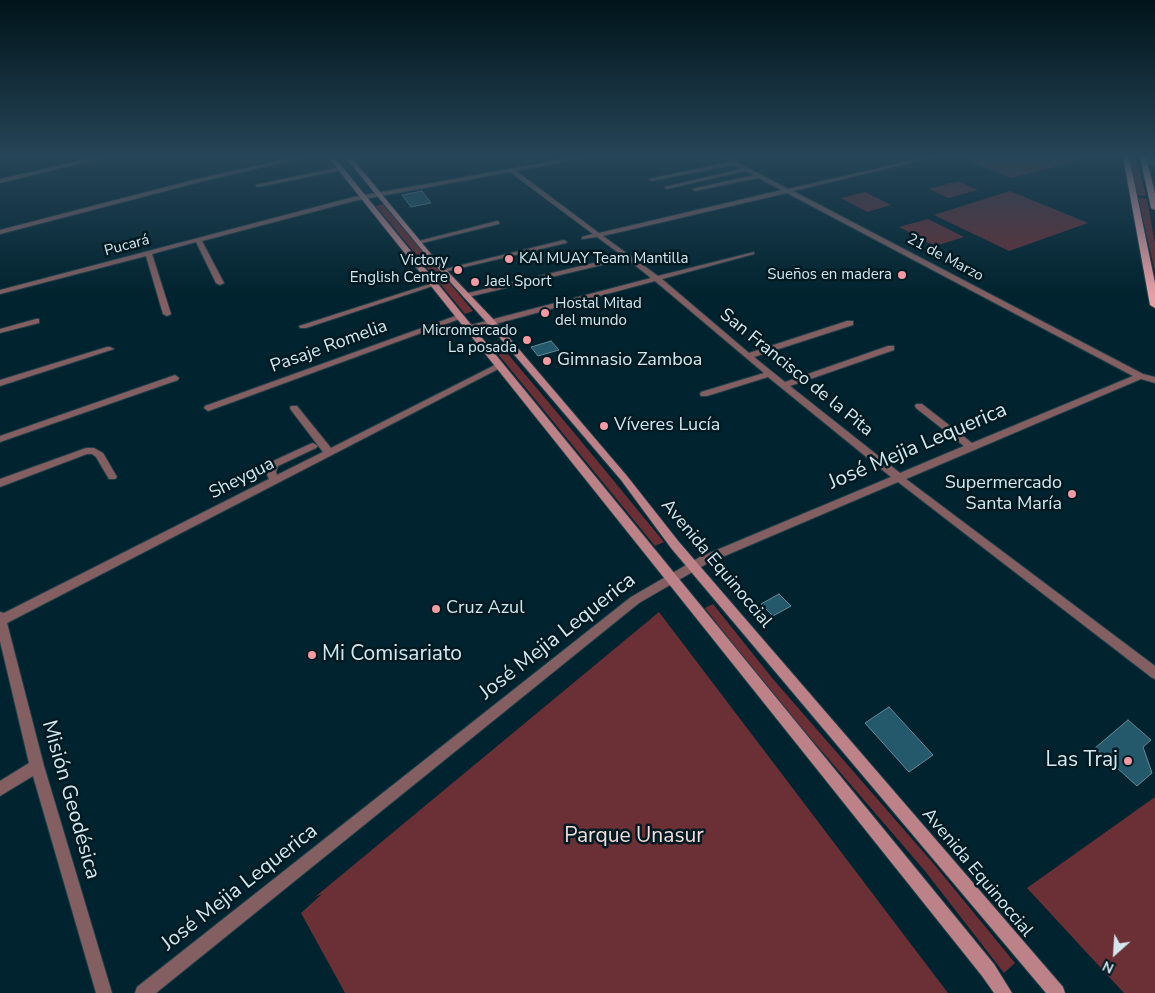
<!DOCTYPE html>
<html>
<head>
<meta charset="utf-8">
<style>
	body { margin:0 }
	#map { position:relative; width:1155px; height:993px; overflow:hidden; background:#00242f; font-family:"Nunito Sans",sans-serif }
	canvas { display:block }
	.north { position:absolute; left:1090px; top:928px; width:50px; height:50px; -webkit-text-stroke:4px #001a22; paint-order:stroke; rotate:206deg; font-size:14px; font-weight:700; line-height:20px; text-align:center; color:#d4e7ef }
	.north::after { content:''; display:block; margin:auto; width:18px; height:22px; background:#d4e7ef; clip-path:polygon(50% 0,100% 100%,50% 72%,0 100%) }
</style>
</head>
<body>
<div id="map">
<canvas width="1155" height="993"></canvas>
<div class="north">N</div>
</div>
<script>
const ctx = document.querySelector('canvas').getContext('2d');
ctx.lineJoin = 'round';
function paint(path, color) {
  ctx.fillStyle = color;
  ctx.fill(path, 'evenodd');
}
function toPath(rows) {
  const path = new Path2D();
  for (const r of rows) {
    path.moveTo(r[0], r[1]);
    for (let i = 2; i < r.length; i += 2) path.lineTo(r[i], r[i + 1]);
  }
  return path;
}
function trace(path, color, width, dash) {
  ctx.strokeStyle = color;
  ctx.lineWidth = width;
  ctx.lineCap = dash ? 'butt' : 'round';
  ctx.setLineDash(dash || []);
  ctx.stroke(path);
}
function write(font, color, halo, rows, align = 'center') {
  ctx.font = font + ' "Nunito Sans",sans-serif';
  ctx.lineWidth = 5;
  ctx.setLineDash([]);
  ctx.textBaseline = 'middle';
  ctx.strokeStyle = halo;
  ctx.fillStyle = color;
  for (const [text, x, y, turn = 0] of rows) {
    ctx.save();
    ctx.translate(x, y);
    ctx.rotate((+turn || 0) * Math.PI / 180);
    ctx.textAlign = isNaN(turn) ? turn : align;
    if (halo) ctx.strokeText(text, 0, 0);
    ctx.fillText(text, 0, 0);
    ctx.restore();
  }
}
paint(toPath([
	[961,157,1079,157,1085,159,1011,178],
	[1129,157,1136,157,1146,196,1137,195],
	[958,181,978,190,948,198,929,189],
	[1010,191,1088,223,1009,251,934,215],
	[865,192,891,205,867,212,841,198],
	[1138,197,1147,199,1155,243,1155,272],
	[383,204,473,311,465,314,376,206],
	[928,219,964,237,935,246,899,227],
	[497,341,581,441,664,542,655,546,489,343],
	[713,604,773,679,933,863,1015,963,1004,973,925,871,764,684,705,608],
	[659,612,948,993,345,993,301,913,322,894,315,897],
	[1155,797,1155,993,1124,993,1027,888]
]), '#6a3036');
const building = toPath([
	[422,191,431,203,411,207,402,195,422,191],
	[551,341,559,350,538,356,531,347,551,341],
	[779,594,791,606,773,616,761,604,779,594],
	[889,707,933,755,909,772,865,723,889,707],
	[1128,720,1151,740,1143,747,1152,773,1137,786,1095,748,1128,720]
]);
paint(building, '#23596a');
trace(building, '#658a98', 1);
const minor = toPath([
	[296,157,306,157,200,182,0,234,0,230,197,179,296,157],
	[576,157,587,157,516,171,599,233,782,190,758,178,695,191,692,189,754,175,745,171,667,189,664,187,741,169,734,165,652,181,649,179,729,162,720,157,727,157,788,189,927,157,936,157,793,191,1143,374,1155,377,1155,383,1141,379,906,479,1155,666,1155,679,1151,677,898,482,708,563,639,603,156,993,135,993,137,987,631,597,700,557,891,477,768,377,707,396,701,396,700,394,701,392,764,373,655,281,473,330,467,330,467,326,651,278,627,259,464,298,464,294,623,256,597,237,582,239,582,237,593,234,510,172,354,201,202,241,224,283,220,285,216,283,196,242,152,254,171,314,167,316,163,314,146,256,0,294,0,290,354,197,576,157],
	[787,193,1133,376,972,443,922,404,916,404,915,406,916,408,964,446,900,473,790,386,894,350,894,346,888,346,785,382,754,357,853,325,853,321,847,321,749,353,662,279,754,254,754,252,658,276,603,236,787,193],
	[1145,160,1155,161,1155,165,1143,163,1143,161,1145,160],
	[341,167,343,168,343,170,258,187,255,185,341,167],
	[497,221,499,222,499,224,418,244,415,242,497,221],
	[564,240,567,242,566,243,444,272,441,270,564,240],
	[433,283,439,284,306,328,300,328,299,326,433,283],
	[458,315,461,315,465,317,211,410,208,411,204,408,205,406,458,315],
	[36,319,39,319,39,323,0,333,0,329,36,319],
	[107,347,110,347,114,349,0,386,0,380,107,347],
	[497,364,503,364,504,366,7,623,44,766,112,993,96,993,33,776,0,796,0,781,29,763,0,641,0,612,4,613,269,479,266,472,271,462,310,444,313,443,318,446,316,448,278,466,276,472,277,475,323,452,291,410,290,408,291,406,297,406,331,448,497,364],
	[175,375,179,378,178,380,0,442,0,436,175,375],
	[86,448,94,448,103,453,117,477,115,479,109,479,96,457,92,454,87,454,0,487,0,479,86,448]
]);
const tertiary = toPath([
	[97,157,106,157,0,183,0,179,97,157]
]);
const secondary = toPath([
	[328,157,334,157,994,964,1012,993,994,993,982,976,328,157],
	[345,157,351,157,431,254,494,320,627,476,679,542,1063,987,1065,993,1046,993,671,548,621,480,488,324,427,256,345,157]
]);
const primary = toPath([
	[1123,157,1129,157,1155,283,1155,308,1150,305,1123,157],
	[1140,157,1146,157,1155,193,1155,210,1151,208,1140,157]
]);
trace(minor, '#1e3f4a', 2);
trace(tertiary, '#1e3f4a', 2);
trace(secondary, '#1e3f4a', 2);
trace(primary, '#1e3f4a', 2);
paint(minor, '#835f61');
paint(tertiary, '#835f61');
paint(secondary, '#bc8287');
paint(primary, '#e99ea4');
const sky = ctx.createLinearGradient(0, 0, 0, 296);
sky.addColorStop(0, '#00141a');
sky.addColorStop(0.53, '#264558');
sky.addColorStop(1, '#26455800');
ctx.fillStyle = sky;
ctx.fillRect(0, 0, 1155, 296);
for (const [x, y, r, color] of [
	[509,259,5,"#f49aa2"],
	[458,270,5,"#f49aa2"],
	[902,275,5,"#f49aa2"],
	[475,282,5,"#f49aa2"],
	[545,313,5,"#f49aa2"],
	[527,340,5,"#f49aa2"],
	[547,361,5,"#f49aa2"],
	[604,426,5,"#f49aa2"],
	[1072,494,5,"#f49aa2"],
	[436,609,5,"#f49aa2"],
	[312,655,5,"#f49aa2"],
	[1128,761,5,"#f49aa2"]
]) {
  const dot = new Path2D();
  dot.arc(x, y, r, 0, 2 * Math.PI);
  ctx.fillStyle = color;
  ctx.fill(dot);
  trace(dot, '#001a22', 2);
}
write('15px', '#d4e7ef', '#001a22', [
	["Pucará",127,246,-15],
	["21 de Marzo",945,258,28]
]);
write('15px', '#d4e7ef', '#001a22', [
	["KAI MUAY Team Mantilla",519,259],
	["Victory",448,261,"right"],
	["English Centre",448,278,"right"],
	["Sueños en madera",892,275,"right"],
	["Jael Sport",485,282],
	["Hostal Mitad",555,304],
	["del mundo",555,321],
	["Micromercado",517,331,"right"],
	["La posada",517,348,"right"]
], 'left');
write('18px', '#d4e7ef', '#001a22', [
	["Pasaje Romelia",329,347,-20],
	["San Francisco de la Pita",796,373,39],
	["Sheygua",242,479,-27],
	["Avenida Equinoccial",716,564,50],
	["Avenida Equinoccial",977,873,50]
]);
write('18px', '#d4e7ef', '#001a22', [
	["Gimnasio Zamboa",557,361],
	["Víveres Lucía",614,426],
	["Supermercado",1062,484,"right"],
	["Santa María",1062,505,"right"],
	["Cruz Azul",446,609]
], 'left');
write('21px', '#d4e7ef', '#001a22', [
	["José Mejia Lequerica",918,447,-23],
	["José Mejia Lequerica",558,637,-38],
	["Misión Geodésica",70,800,74],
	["José Mejia Lequerica",240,888,-38]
]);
write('21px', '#d4e7ef', '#001a22', [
	["Mi Comisariato",322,655],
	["Las Traj",1118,761,"right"]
], 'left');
write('21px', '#f5dcdd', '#001a22', [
	["Parque Unasur",634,837]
]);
</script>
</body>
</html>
